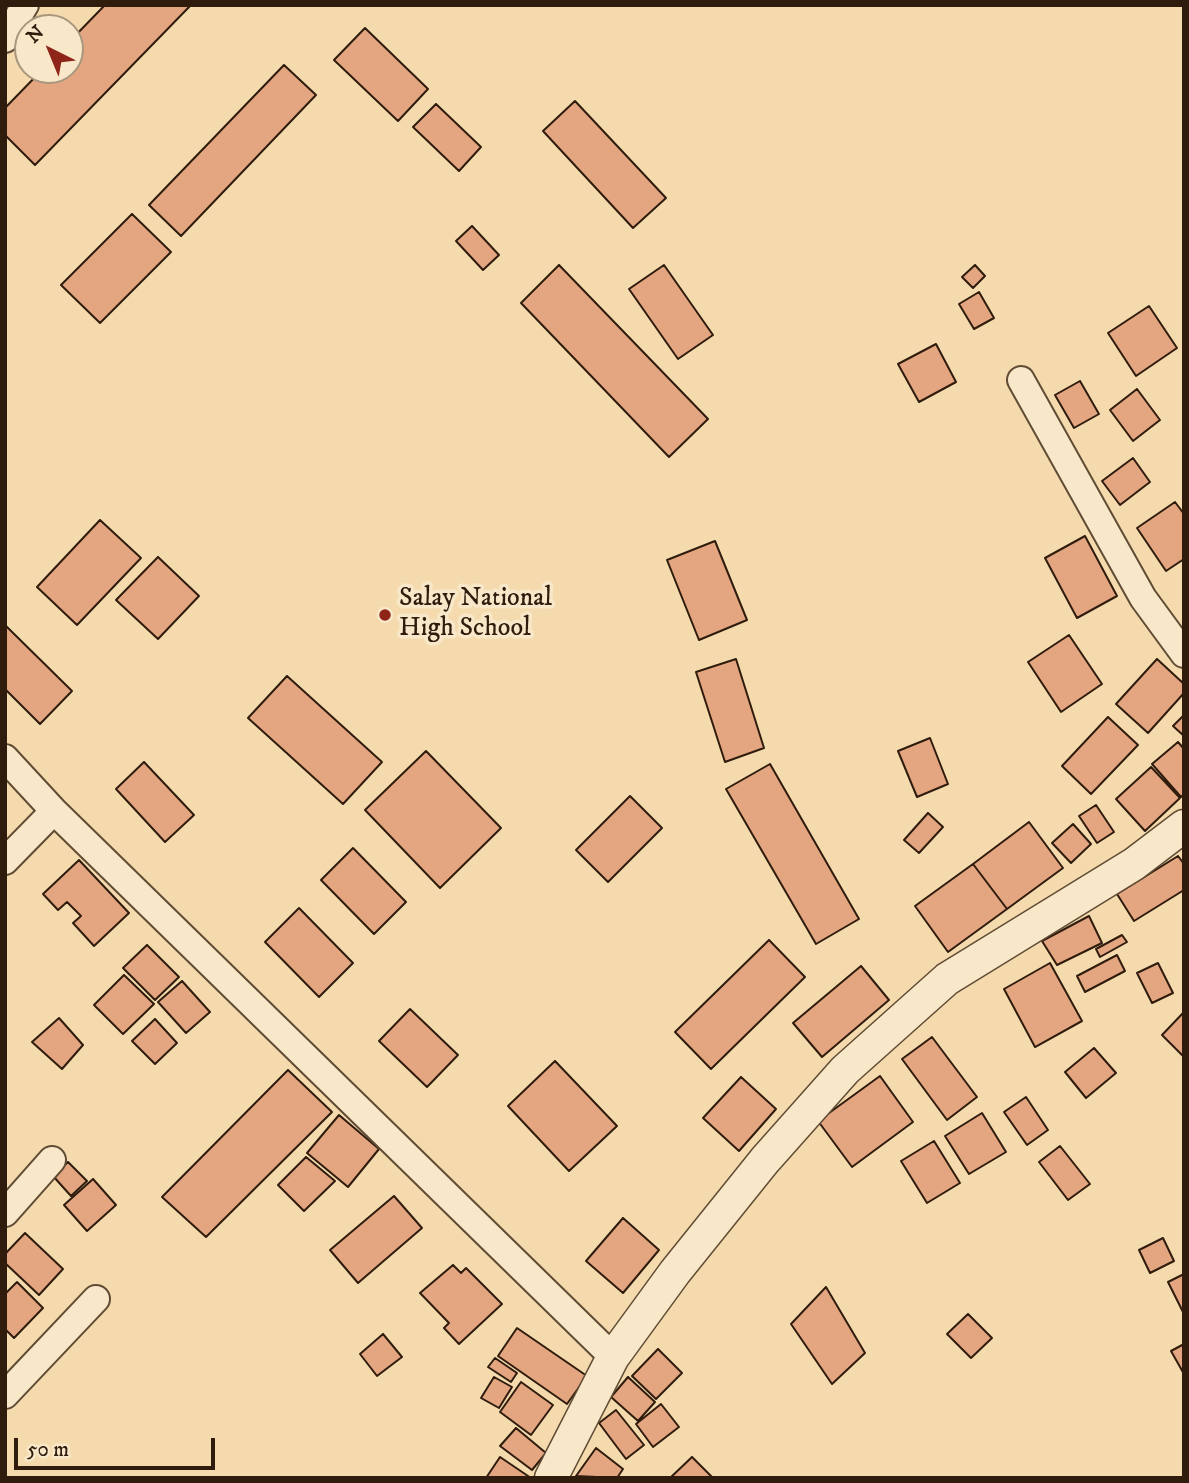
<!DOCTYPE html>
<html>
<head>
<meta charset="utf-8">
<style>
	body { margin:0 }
	#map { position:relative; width:1189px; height:1483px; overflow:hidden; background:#f4daac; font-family:"IM FELL DW Pica",serif }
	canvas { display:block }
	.frame { position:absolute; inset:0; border:7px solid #2f1c0d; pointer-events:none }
	.north { position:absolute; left:14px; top:14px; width:70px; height:70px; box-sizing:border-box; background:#f8e7c9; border:2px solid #a8967e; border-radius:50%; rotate:317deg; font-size:19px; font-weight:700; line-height:28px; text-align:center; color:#2f1c0d }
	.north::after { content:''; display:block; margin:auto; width:24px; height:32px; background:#8f2418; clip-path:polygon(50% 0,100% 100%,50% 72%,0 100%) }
	.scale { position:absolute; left:14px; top:1438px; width:201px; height:32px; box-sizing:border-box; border:4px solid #2f1c0d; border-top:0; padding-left:9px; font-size:21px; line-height:24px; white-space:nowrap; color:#2f1c0d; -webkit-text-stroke:5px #f8e7c9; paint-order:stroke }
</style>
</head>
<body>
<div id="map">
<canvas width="1189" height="1483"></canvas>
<div class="frame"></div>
<div class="north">N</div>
<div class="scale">50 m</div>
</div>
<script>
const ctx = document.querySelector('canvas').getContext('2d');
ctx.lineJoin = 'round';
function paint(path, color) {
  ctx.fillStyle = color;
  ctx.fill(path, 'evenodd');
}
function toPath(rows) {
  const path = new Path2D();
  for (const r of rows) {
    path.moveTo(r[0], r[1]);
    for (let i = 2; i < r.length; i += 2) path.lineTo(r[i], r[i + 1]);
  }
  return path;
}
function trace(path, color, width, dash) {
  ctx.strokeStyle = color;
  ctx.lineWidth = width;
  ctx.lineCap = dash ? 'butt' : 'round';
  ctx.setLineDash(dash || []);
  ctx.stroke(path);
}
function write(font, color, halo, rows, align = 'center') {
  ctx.font = font + ' "IM FELL DW Pica",serif';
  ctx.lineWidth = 7;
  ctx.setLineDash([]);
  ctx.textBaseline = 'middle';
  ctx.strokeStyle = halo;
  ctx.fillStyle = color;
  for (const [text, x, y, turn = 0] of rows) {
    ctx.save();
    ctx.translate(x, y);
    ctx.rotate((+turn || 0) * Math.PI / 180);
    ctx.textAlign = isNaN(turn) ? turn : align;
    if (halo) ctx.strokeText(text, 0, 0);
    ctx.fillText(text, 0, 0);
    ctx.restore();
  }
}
const building = toPath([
	[105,5,191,5,35,165,5,135,5,108,42,70,70,70,70,41,105,5],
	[365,28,428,89,398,121,334,60,365,28],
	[284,65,316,95,181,236,149,205,284,65],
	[575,101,666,198,633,228,543,131,575,101],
	[436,104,481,147,459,171,413,127,436,104],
	[132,214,171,252,100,323,61,285,132,214],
	[472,226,499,255,483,270,456,241,472,226],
	[559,265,708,419,669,457,521,303,559,265],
	[664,265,713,335,678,359,629,289,664,265],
	[975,265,985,276,973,288,962,277,975,265],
	[979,292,994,318,974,329,959,304,979,292],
	[1149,306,1177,348,1136,376,1108,333,1149,306],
	[936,344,956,382,919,402,898,364,936,344],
	[1080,381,1099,414,1074,428,1055,395,1080,381],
	[1137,389,1160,420,1133,441,1110,410,1137,389],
	[1133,458,1150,482,1120,505,1102,481,1133,458],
	[1175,502,1184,514,1184,559,1166,571,1137,528,1175,502],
	[100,520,141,558,77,625,37,587,100,520],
	[1085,536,1117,596,1077,618,1045,558,1085,536],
	[715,541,747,620,699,640,667,560,715,541],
	[158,557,199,596,158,639,116,600,158,557],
	[5,625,72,691,40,724,5,689,5,625],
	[1069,635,1102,684,1061,712,1028,662,1069,635],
	[736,659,764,748,725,762,696,672,736,659],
	[1157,659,1184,684,1184,693,1148,733,1116,704,1157,659],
	[287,676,382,762,343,804,248,718,287,676],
	[1184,715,1184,736,1173,726,1184,715],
	[1108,717,1138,745,1091,794,1062,766,1108,717],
	[930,738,948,784,917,797,898,751,930,738],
	[1178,742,1184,749,1184,794,1181,797,1152,764,1178,742],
	[426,751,501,828,440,888,365,810,426,751],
	[144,762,194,815,165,842,116,789,144,762],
	[770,764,859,919,816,944,726,789,770,764],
	[1151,767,1180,798,1145,831,1116,799,1151,767],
	[630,796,662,828,608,882,576,850,630,796],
	[1096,805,1114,832,1097,843,1079,816,1096,805],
	[928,813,943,827,919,853,904,840,928,813],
	[1029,822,1063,868,1007,909,973,864,1029,822],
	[1073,824,1091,844,1071,863,1052,843,1073,824],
	[353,848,406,902,374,934,321,880,353,848],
	[1178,856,1184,864,1184,890,1134,921,1117,894,1178,856],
	[79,860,129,913,94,946,73,923,81,916,67,902,58,910,43,894,79,860],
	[973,864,1007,909,948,952,915,906,973,864],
	[299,908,353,963,319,997,265,942,299,908],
	[1089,916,1102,943,1057,965,1042,941,1089,916],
	[1122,935,1127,942,1100,957,1096,949,1122,935],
	[769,940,805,977,711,1069,675,1032,769,940],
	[147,945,179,977,155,1000,123,968,147,945],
	[1117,955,1125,971,1085,992,1077,976,1117,955],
	[1050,963,1082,1021,1035,1047,1004,989,1050,963],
	[1158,963,1173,993,1152,1003,1137,973,1158,963],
	[861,966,889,1000,822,1057,793,1023,861,966],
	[124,975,154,1004,123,1034,94,1005,124,975],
	[182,981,210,1012,186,1033,158,1002,182,981],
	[410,1009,458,1055,427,1087,379,1041,410,1009],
	[1184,1012,1184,1057,1162,1035,1184,1012],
	[59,1018,83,1045,62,1069,32,1042,59,1018],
	[155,1019,177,1043,155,1064,132,1041,155,1019],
	[932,1037,977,1097,947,1120,902,1059,932,1037],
	[1094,1048,1116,1073,1086,1098,1065,1072,1094,1048],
	[555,1061,617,1126,569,1171,508,1106,555,1061],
	[288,1070,332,1112,206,1237,162,1197,288,1070],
	[880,1076,913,1122,852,1167,818,1121,880,1076],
	[741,1077,776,1109,739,1151,703,1118,741,1077],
	[1026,1097,1048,1130,1027,1145,1004,1112,1026,1097],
	[982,1113,1006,1152,969,1174,945,1136,982,1113],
	[339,1115,379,1149,348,1187,307,1153,339,1115],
	[934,1141,960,1183,927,1203,901,1161,934,1141],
	[1060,1146,1090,1184,1068,1200,1039,1162,1060,1146],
	[306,1157,335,1181,304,1211,278,1185,306,1157],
	[68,1162,87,1181,71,1196,53,1176,68,1162],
	[93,1179,116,1205,87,1231,64,1205,93,1179],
	[394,1196,422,1228,358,1283,330,1250,394,1196],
	[623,1218,659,1250,623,1293,586,1261,623,1218],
	[25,1233,63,1269,39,1295,5,1263,5,1254,25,1233],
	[1163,1238,1174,1261,1150,1273,1139,1250,1163,1238],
	[453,1265,461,1273,466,1268,502,1304,459,1344,444,1328,449,1323,420,1293,453,1265],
	[1184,1274,1184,1314,1168,1282,1184,1274],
	[17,1282,43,1308,14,1338,5,1329,5,1294,17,1282],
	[826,1287,865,1353,832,1384,791,1324,826,1287],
	[968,1314,992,1338,971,1358,947,1334,968,1314],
	[517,1328,587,1376,567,1404,498,1356,517,1328],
	[383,1334,402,1357,377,1376,360,1354,383,1334],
	[1184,1344,1184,1374,1171,1351,1184,1344],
	[658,1349,682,1373,656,1399,632,1376,658,1349],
	[495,1358,517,1373,511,1382,488,1367,495,1358],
	[494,1377,512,1387,499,1408,481,1398,494,1377],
	[628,1377,655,1402,638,1421,611,1397,628,1377],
	[521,1382,553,1405,531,1435,500,1412,521,1382],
	[661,1404,679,1427,653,1447,636,1424,661,1404],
	[616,1410,644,1445,626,1459,599,1423,616,1410],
	[516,1428,546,1453,532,1470,500,1446,516,1428],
	[596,1448,623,1469,617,1478,576,1476,596,1448],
	[500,1457,531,1478,486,1478,500,1457],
	[692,1457,713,1478,670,1478,692,1457]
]);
paint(building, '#e3a681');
trace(building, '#2f1c0d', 2);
const minor = toPath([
	[5,39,25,5],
	[1021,380,1143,598,1184,654],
	[5,758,54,811,613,1357],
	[5,861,54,811],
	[5,1213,52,1160],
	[5,1395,96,1299]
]);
const tertiary = toPath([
	[551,1478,613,1357,675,1272,765,1160,845,1070,947,979,1134,864,1184,826]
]);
trace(minor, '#604c35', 30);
trace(tertiary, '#604c35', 35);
trace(minor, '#f8e7c9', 26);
trace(tertiary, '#f8e7c9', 32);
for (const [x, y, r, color] of [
	[385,615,7,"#8f2418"]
]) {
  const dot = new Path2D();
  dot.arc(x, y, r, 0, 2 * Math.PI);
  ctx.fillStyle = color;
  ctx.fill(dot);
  trace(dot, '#f8e7c9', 2.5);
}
write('26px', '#2f1c0d', '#f8e7c9', [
	["Salay National",399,600],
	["High School",399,630]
], 'left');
</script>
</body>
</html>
